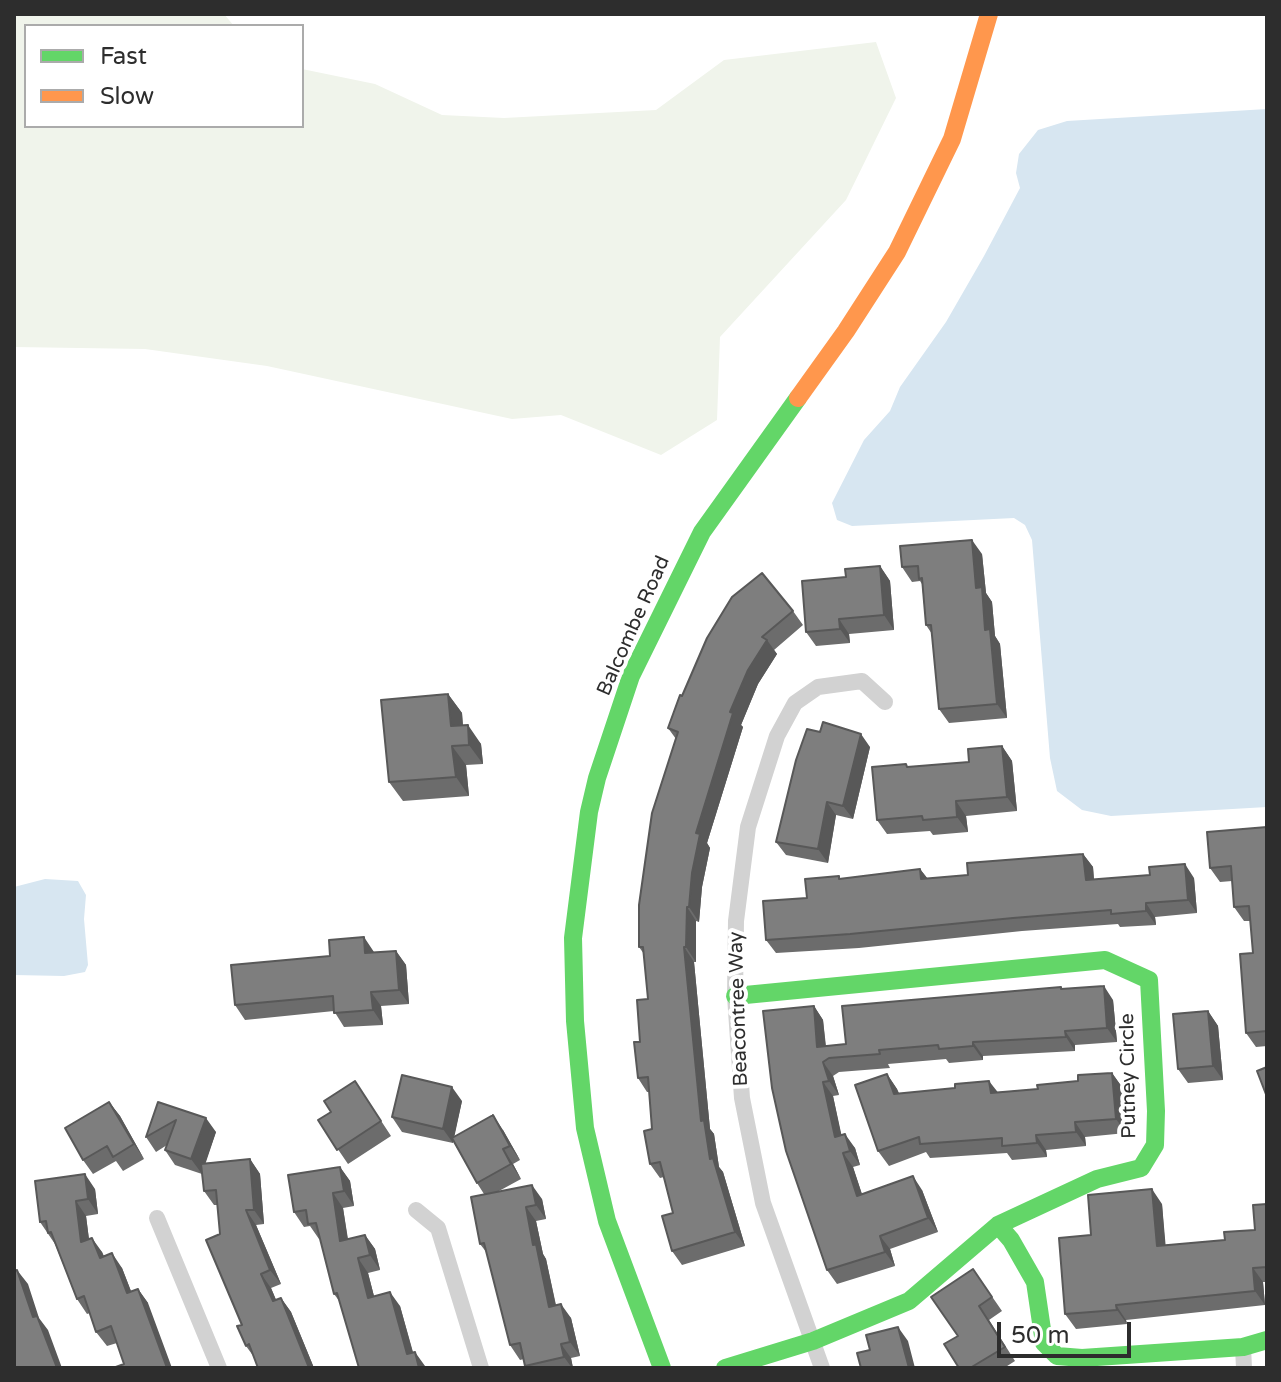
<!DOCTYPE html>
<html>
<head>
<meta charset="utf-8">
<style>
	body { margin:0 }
	#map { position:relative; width:1281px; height:1382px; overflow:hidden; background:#fff; font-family:"Varela Round",sans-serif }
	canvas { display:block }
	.frame { position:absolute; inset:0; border:16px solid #2d2d2d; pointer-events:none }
	.legend { position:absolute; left:24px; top:24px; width:280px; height:104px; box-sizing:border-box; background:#fff; border:2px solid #ababab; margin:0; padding:10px 14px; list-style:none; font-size:24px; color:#2d2d2d }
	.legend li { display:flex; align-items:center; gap:16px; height:40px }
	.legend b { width:40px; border:2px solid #ababab }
	.scale { position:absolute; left:997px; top:1322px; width:134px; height:36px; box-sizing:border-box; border:4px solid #2d2d2d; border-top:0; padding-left:10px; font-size:24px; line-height:28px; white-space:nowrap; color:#2d2d2d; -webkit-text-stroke:6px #fff; paint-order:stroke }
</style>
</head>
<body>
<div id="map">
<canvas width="1281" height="1382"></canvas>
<div class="frame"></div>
<ul class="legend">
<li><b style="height:10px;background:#63d668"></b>Fast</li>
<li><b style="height:10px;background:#ff974d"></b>Slow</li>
</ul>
<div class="scale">50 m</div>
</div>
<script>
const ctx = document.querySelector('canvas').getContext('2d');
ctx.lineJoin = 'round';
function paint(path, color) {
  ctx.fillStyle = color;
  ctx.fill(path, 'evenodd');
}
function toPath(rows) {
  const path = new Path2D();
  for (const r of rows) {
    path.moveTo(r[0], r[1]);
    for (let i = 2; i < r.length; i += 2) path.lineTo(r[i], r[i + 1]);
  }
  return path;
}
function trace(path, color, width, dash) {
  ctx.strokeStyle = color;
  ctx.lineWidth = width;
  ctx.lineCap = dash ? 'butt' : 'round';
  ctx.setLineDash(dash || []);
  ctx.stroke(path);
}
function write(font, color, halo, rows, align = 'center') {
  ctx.font = font + ' "Varela Round",sans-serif';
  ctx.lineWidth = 8;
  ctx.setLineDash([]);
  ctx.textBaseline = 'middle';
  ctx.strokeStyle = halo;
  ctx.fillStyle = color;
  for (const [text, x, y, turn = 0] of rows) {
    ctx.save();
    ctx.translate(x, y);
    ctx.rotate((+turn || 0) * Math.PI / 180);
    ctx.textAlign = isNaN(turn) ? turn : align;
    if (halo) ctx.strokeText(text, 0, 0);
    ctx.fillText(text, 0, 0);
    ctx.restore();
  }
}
paint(toPath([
	[14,14,224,14,234,26,26,26,26,126,302,126,302,69,375,84,442,115,504,118,656,110,724,60,876,42,896,98,846,200,720,337,717,420,661,455,561,415,512,419,267,366,145,349,14,347]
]), '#f0f4eb');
paint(toPath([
	[1267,109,1267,807,1111,816,1082,810,1057,791,1050,758,1032,540,1025,525,1014,518,852,526,837,520,832,503,864,440,890,411,900,387,946,322,984,256,1020,188,1016,173,1019,154,1038,130,1067,121],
	[45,879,78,881,86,895,84,919,88,965,85,972,64,976,14,975,14,887]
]), '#d7e6f1');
trace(toPath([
	[416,1210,438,1228,481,1368],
	[157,1218,219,1368],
	[1243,1347,1244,1368],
	[822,1368,763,1203,742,1098,735,996,736,921,748,827,777,736,795,703,818,687,862,681,885,702]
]), '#d2d2d2', 16);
trace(toPath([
	[998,1225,1011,1240,1035,1282,1044,1343,1057,1356,1082,1358,1243,1347,1267,1340],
	[662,1368,607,1221,585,1128,575,1021,573,938,589,812,597,778,631,676,702,532,798,398],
	[725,1368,813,1341,909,1301,998,1225,1097,1179,1141,1168,1155,1145,1156,1111,1149,980,1105,960,735,996]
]), '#63d668', 18);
trace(toPath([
	[798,398,846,331,897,252,952,139,989,14]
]), '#ff974d', 18);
paint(toPath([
	[982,554,986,593,992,602,995,636,1000,644,1007,718,949,723,939,709,932,634,926,625,922,584,920,581,912,582,902,567],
	[880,566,890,581,894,630,849,634,850,643,816,646,806,632,846,577],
	[793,611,803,625,774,650,777,654,758,684,741,725,743,727,707,843,710,848,702,887,699,922,696,921,696,962,694,962,710,1129,714,1134,719,1167,723,1172,745,1246,682,1265,672,1251,673,1213,664,1177,660,1178,650,1164,652,1129,649,1092,647,1092,638,1078,640,1042,648,999,644,954,639,947,676,739,668,728,682,696],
	[448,694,462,713,463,725,481,744,483,764,466,765,469,796,403,801,389,782],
	[820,732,870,747,853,819,836,815,828,863,786,855,776,842],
	[1002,746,1012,761,1017,811,966,816,968,832,933,835,930,831,887,834,877,820,909,767,969,762],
	[1267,827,1267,1046,1256,1047,1246,1033,1253,953,1250,921,1244,921,1234,907,1232,881,1220,882,1210,868],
	[1083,854,1093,867,1094,880,1194,878,1197,913,1155,917,1156,925,1120,927,1118,924,1022,931,859,948,776,953,766,940,807,898,920,869,928,879,968,875],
	[396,951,406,965,409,1004,381,1006,383,1025,344,1027,334,1011,245,1020,235,1005,374,952],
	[1061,987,1063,989,1113,1000,1117,1042,1075,1045,1075,1051,983,1056,983,1060,949,1063,946,1059,888,1064,890,1068,839,1072,833,1076,839,1095,833,1096,841,1135,855,1148,860,1165,853,1167,862,1194,922,1190,938,1232,890,1249,895,1266,837,1284,827,1270,814,1006,823,1020,826,1046,846,1044],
	[1208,1011,1218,1026,1223,1080,1188,1083,1178,1069],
	[1112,1073,1122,1087,1126,1133,1085,1137,1086,1146,1046,1150,1047,1157,1012,1160,1007,1153,930,1158,926,1152,889,1166,878,1151,887,1074,897,1089,899,1093,998,1092,1038,1089,1078,1081],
	[355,1081,391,1136,348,1164,318,1120,331,1112],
	[462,1101,454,1136,503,1130,520,1160,513,1164,521,1179,499,1191,542,1199,546,1219,536,1221,543,1254,546,1259,556,1305,571,1318,580,1356,571,1358,573,1368,527,1368,524,1359,520,1360,510,1345,487,1253,480,1244,484,1194,477,1183,453,1141,453,1143,402,1132,392,1117],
	[109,1102,120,1116,144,1159,123,1171,116,1161,93,1174,83,1160],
	[158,1102,216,1132,205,1163,250,1159,260,1174,264,1224,256,1225,281,1284,271,1288,276,1300,281,1298,291,1312,314,1368,258,1368,254,1357,246,1346,220,1234,218,1205,214,1205,204,1191,202,1172,202,1174,175,1165,165,1150,167,1145,156,1152,146,1137],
	[340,1167,350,1181,354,1206,343,1208,348,1239,365,1235,375,1249,380,1270,368,1273,374,1296,400,1306,413,1352,426,1368,359,1368,340,1302,334,1294,320,1238,319,1239,310,1226,304,1227,294,1212],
	[95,1189,98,1214,86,1216,89,1239,102,1252,104,1256,122,1268,131,1291,138,1289,148,1303,124,1364,117,1343,107,1346,96,1332,90,1313,87,1314,77,1299,55,1244,40,1222],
	[1162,1204,1165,1245,1225,1240,1255,1230,1267,1204,1267,1282,1263,1282,1265,1305,1126,1320,1127,1324,1076,1329,1065,1314,1091,1235],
	[973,1269,1002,1311,989,1320,1015,1361,1004,1368,959,1368,958,1336]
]), '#6c6c6c');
paint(toPath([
	[972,540,982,554,986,593,992,602,995,636,1000,644,1007,718,997,704,985,630,976,588],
	[880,566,890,581,894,630,884,615],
	[839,619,849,634,850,643,840,629],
	[767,640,777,654,758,684,741,725,743,727,707,843,710,848,702,887,699,922,689,907,696,833,730,712,748,670],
	[448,694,462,713,464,745,451,726],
	[468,725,481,744,483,764,469,745],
	[861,734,870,747,853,819,843,806],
	[452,746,466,765,469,796,456,777],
	[1002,746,1012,761,1017,811,1007,797],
	[956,801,966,816,968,832,957,817],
	[827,802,836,815,828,863,818,849],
	[1083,854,1093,867,1095,894,1086,880],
	[1185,864,1194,878,1197,913,1188,900],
	[920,869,930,882,921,879],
	[1146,903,1155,917,1156,925,1146,911],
	[687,907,696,921,696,962,686,947],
	[364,937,374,952,365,953],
	[684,947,694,962,710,1129,714,1134,719,1167,723,1172,745,1246,735,1232,710,1159,701,1121],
	[396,951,406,965,409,1004,399,990],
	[1104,986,1113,1000,1117,1042,1107,1028],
	[371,992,381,1006,383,1025,373,1010],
	[814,1006,823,1020,827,1061,817,1047],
	[1208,1011,1218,1026,1223,1080,1213,1066],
	[1065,1031,1075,1045,1075,1051,1066,1037],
	[973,1042,983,1056,983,1060,973,1046],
	[823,1062,833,1076,839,1095,829,1081],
	[1112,1073,1122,1087,1126,1133,1116,1119],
	[887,1074,897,1089,904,1108,894,1094],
	[989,1081,1000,1095,991,1093],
	[823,1082,833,1096,845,1151,835,1137],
	[452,1087,462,1101,453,1143,443,1129],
	[109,1102,120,1116,144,1159,134,1144],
	[493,1115,503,1130,520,1160,510,1146],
	[206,1118,216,1132,202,1174,191,1159],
	[1075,1122,1085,1137,1086,1146,1076,1132],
	[845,1134,855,1148,860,1165,850,1151],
	[1036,1135,1046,1150,1047,1157,1037,1143],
	[503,1149,513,1164,521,1179,511,1164],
	[843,1153,853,1167,867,1210,857,1196],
	[250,1159,260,1174,264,1224,254,1210],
	[340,1167,350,1181,354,1206,344,1191],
	[85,1174,95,1189,98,1214,88,1199],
	[913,1176,922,1190,938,1232,928,1218],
	[532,1185,542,1199,546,1219,536,1205],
	[1152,1189,1162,1204,1167,1261,1157,1246],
	[333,1193,343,1208,350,1255,340,1241],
	[76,1201,86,1216,91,1256,81,1242],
	[526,1207,536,1221,543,1254,546,1259,559,1321,549,1307,533,1245],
	[246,1210,256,1225,281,1284,270,1270],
	[365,1235,375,1249,380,1270,370,1255],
	[880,1236,890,1249,895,1266,885,1252],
	[92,1238,102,1252,110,1273,100,1258],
	[112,1253,122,1268,137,1307,127,1293],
	[358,1258,368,1273,378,1312,368,1298],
	[1253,1268,1263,1282,1265,1305,1255,1291],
	[17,1270,28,1284,39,1318,48,1330,62,1368,57,1368,33,1317],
	[261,1274,271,1288,283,1316,273,1301],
	[138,1289,148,1303,172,1368,167,1368],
	[390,1292,400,1306,417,1368,407,1354],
	[281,1298,291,1312,314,1368,309,1368],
	[561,1304,571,1318,580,1356,570,1342],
	[1116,1305,1126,1320,1127,1324,1117,1310],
	[898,1327,908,1341,915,1368,909,1368],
	[561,1344,571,1358,573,1368,572,1368,564,1357],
	[415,1352,425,1366,426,1368,419,1368]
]), '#585858');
const building = toPath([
	[972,540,976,588,982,587,985,630,990,629,997,704,939,709,931,625,926,625,922,578,919,579,918,566,902,567,900,546,972,540],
	[880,566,884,615,839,619,840,629,806,632,802,581,846,577,845,569,880,566],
	[762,573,793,611,762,637,767,640,748,670,730,712,733,713,696,833,700,834,692,873,689,907,687,907,686,947,684,947,701,1121,704,1120,710,1159,713,1158,735,1232,672,1251,662,1216,673,1213,660,1162,650,1164,644,1131,652,1129,648,1077,638,1078,634,1042,640,1042,637,1000,648,999,643,947,639,947,639,905,652,813,678,732,668,728,680,695,682,696,707,638,732,597,762,573],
	[448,694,451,726,468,725,469,745,452,746,456,777,389,782,381,700,448,694],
	[823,722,861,734,843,806,827,802,818,849,776,842,796,760,807,729,820,732,823,722],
	[1002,746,1007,797,956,801,957,817,923,820,922,816,877,820,872,767,906,764,907,767,969,762,968,749,1002,746],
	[1267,827,1267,1031,1246,1033,1240,954,1253,953,1249,906,1234,907,1231,866,1210,868,1207,832,1267,827],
	[1083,854,1086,880,1150,875,1149,867,1185,864,1188,900,1146,903,1146,911,1111,914,1111,910,1013,918,850,934,766,940,763,901,807,898,805,879,839,876,839,879,920,869,921,879,968,875,967,863,1083,854],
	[364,937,365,953,396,951,399,990,371,992,373,1010,334,1013,333,996,235,1005,231,965,330,956,329,940,364,937],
	[1104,986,1107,1028,1065,1031,1066,1037,973,1042,973,1046,939,1049,938,1045,879,1050,880,1054,829,1058,823,1062,829,1081,823,1082,835,1137,845,1134,850,1151,843,1153,857,1196,913,1176,928,1218,880,1236,885,1252,827,1270,786,1151,772,1088,763,1011,814,1006,817,1047,846,1044,842,1006,1061,987,1061,989,1104,986],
	[1208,1011,1213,1066,1178,1069,1173,1014,1208,1011],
	[1267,1067,1267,1097,1257,1071,1267,1067],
	[1112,1073,1116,1119,1075,1122,1076,1132,1036,1135,1037,1143,1002,1146,1002,1138,920,1144,919,1137,878,1151,855,1085,887,1074,894,1094,955,1088,955,1084,989,1081,991,1093,1038,1089,1037,1085,1078,1081,1078,1075,1112,1073],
	[402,1075,452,1087,443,1129,392,1117,402,1075],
	[355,1081,381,1121,337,1150,318,1120,331,1112,324,1101,355,1081],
	[109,1102,134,1144,113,1157,107,1146,83,1160,65,1128,109,1102],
	[158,1102,206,1118,191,1159,165,1150,176,1120,146,1137,158,1102],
	[493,1115,510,1146,503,1149,511,1164,477,1183,452,1138,493,1115],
	[250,1159,254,1210,246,1210,270,1270,261,1274,273,1301,281,1298,309,1368,258,1368,249,1344,246,1346,237,1326,242,1325,206,1240,220,1234,216,1190,204,1191,201,1164,250,1159],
	[340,1167,344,1191,333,1193,340,1241,365,1235,370,1255,358,1258,368,1298,390,1292,407,1354,415,1352,419,1368,359,1368,337,1293,334,1294,316,1223,308,1224,306,1210,294,1212,288,1175,340,1167],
	[85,1174,88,1199,76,1201,81,1242,92,1238,100,1258,112,1253,127,1293,138,1289,167,1368,113,1368,124,1364,111,1326,96,1332,84,1296,77,1299,51,1232,48,1233,46,1221,40,1222,35,1181,85,1174],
	[532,1185,536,1205,526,1207,533,1245,536,1244,549,1307,561,1304,570,1342,561,1344,564,1357,525,1366,520,1343,510,1345,484,1243,480,1244,471,1197,532,1185],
	[1152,1189,1157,1246,1225,1240,1224,1232,1255,1230,1253,1205,1267,1204,1267,1267,1253,1268,1255,1291,1116,1305,1117,1310,1065,1314,1059,1238,1091,1235,1088,1195,1152,1189],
	[973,1269,992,1297,979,1306,1005,1347,970,1368,959,1368,944,1344,958,1336,931,1297,973,1269],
	[17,1270,33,1317,37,1316,57,1368,14,1368,14,1271,17,1270],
	[898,1327,909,1368,861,1368,857,1353,870,1350,866,1335,898,1327]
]);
paint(building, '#7e7e7e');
trace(building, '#585858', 2);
write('20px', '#2d2d2d', '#fff', [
	["Balcombe Road",634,626,-66],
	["Beacontree Way",739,1009,-92],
	["Putney Circle",1129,1076,-91]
]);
</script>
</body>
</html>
